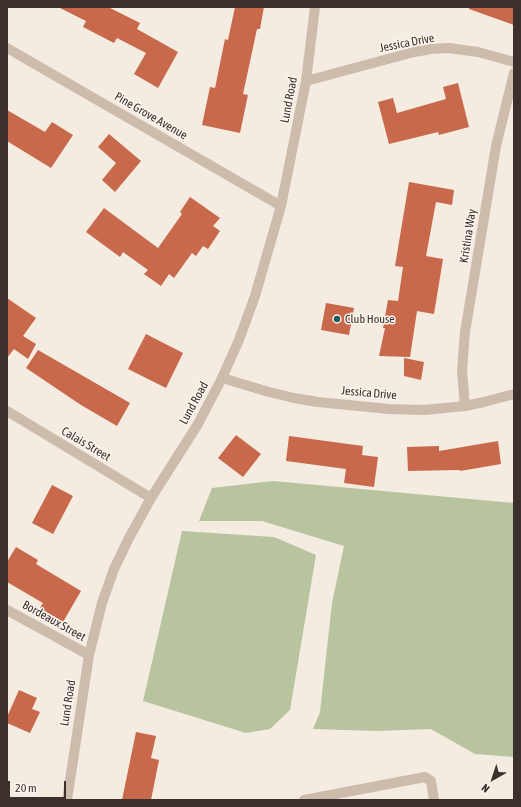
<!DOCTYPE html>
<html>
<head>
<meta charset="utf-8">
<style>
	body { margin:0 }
	#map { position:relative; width:521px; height:807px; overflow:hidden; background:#f4ebe1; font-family:"Asap Condensed",sans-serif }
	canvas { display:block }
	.frame { position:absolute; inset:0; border:8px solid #3b302b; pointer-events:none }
	.north { position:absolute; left:473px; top:759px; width:40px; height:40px; -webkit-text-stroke:3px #fbf5ee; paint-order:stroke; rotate:219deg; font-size:11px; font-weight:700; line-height:16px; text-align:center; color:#3b302b }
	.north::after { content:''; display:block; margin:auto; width:14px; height:18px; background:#3b302b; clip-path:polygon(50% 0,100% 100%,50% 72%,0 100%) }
	.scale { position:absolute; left:8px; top:781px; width:58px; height:18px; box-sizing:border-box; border:2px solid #3b302b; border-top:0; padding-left:5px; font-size:12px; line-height:14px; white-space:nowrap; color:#3b302b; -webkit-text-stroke:3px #fbf5ee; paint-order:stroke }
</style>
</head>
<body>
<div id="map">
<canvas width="521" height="807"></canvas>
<div class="frame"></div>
<div class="north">N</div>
<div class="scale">20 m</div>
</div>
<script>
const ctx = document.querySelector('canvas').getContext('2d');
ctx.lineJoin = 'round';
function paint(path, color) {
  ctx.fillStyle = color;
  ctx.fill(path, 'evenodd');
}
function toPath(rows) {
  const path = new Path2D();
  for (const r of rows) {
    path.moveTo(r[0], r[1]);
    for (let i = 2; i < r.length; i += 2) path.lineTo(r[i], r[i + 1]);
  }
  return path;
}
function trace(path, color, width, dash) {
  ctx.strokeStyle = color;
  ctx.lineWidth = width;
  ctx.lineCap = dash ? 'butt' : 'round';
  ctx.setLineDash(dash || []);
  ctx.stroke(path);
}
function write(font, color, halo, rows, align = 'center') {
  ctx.font = font + ' "Asap Condensed",sans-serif';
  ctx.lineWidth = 3;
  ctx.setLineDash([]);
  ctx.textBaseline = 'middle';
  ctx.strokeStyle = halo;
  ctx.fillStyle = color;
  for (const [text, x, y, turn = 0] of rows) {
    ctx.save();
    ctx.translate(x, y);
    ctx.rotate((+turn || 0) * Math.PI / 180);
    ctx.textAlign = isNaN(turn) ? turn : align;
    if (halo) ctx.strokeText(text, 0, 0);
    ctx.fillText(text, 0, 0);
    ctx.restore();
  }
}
paint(toPath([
	[273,481,514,503,514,757,475,754,431,729,377,731,313,729,320,712,332,603,344,546,262,521,199,521,212,488],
	[182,531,274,537,316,555,290,710,270,729,246,733,143,701]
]), '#b8c4a0');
paint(toPath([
	[58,7,108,7,140,23,137,29,178,52,158,88,134,74,146,53,117,38,114,43,83,27,86,21],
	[235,7,264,7,260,29,257,29,243,94,248,95,240,133,202,125,210,87,215,88,225,39,228,40],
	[469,7,514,7,514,25,469,9],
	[458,83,469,127,439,135,438,132,389,144,378,102,393,98,397,113,446,99,443,87],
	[7,110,45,132,52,122,73,135,51,168,7,141],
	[109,134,141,161,115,192,102,180,116,163,98,147],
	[409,182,454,190,452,205,436,202,426,256,443,259,434,314,417,311,410,357,379,356,385,328,383,328,388,300,398,301,403,267,395,266],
	[190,197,220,218,213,226,220,231,208,249,203,246,196,256,192,253,174,278,169,274,161,286,144,274,148,270,123,252,120,257,86,232,104,208,158,248,182,214,180,212],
	[7,298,36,318,23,336,36,344,28,359,14,349,7,358],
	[326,303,354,308,349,335,321,330],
	[146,334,183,353,166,388,128,369],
	[38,350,130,403,117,426,81,405,26,368],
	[404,358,424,362,421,380,404,376],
	[236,435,261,454,243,477,218,458],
	[289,436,363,446,362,455,378,457,374,487,344,483,346,469,286,461],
	[498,441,501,464,460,471,460,470,408,471,407,447,439,446,439,451],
	[52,485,73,496,53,534,32,523],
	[16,547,38,560,36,564,81,591,63,622,40,608,43,603,7,582,7,562],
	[19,690,37,698,32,709,40,712,30,733,7,723,7,717],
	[136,732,156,736,151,758,159,760,151,800,122,800]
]), '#c8694b');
trace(toPath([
	[7,48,281,206],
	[306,81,414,52,431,49,449,48,478,52,514,62],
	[222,378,269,392,294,398,318,402,389,409,424,410,465,406,484,402,514,394],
	[465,406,462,371,465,332,496,146,514,73],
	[7,411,151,498],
	[7,610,89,655],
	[67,800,89,655,102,603,114,569,129,538,151,498,198,424,222,378,239,340,255,296,281,206,306,81,315,7],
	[304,800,425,777,431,781,434,800]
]), '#cdbbac', 10);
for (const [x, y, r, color] of [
	[337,319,4,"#1f5a5e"]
]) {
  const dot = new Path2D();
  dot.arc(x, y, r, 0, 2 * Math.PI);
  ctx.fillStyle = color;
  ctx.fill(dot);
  trace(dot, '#fbf5ee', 1.5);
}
write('12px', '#3b302b', '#fbf5ee', [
	["Jessica Drive",407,43,-11],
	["Lund Road",289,100,-79],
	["Pine Grove Avenue",151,116,30],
	["Kristina Way",468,236,-81],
	["Jessica Drive",369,393,5],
	["Lund Road",194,403,-61],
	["Calais Street",86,444,31],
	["Bordeaux Street",54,621,29],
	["Lund Road",68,703,-81]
]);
write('12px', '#3b302b', '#fbf5ee', [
	["Club House",345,319]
], 'left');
</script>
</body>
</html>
